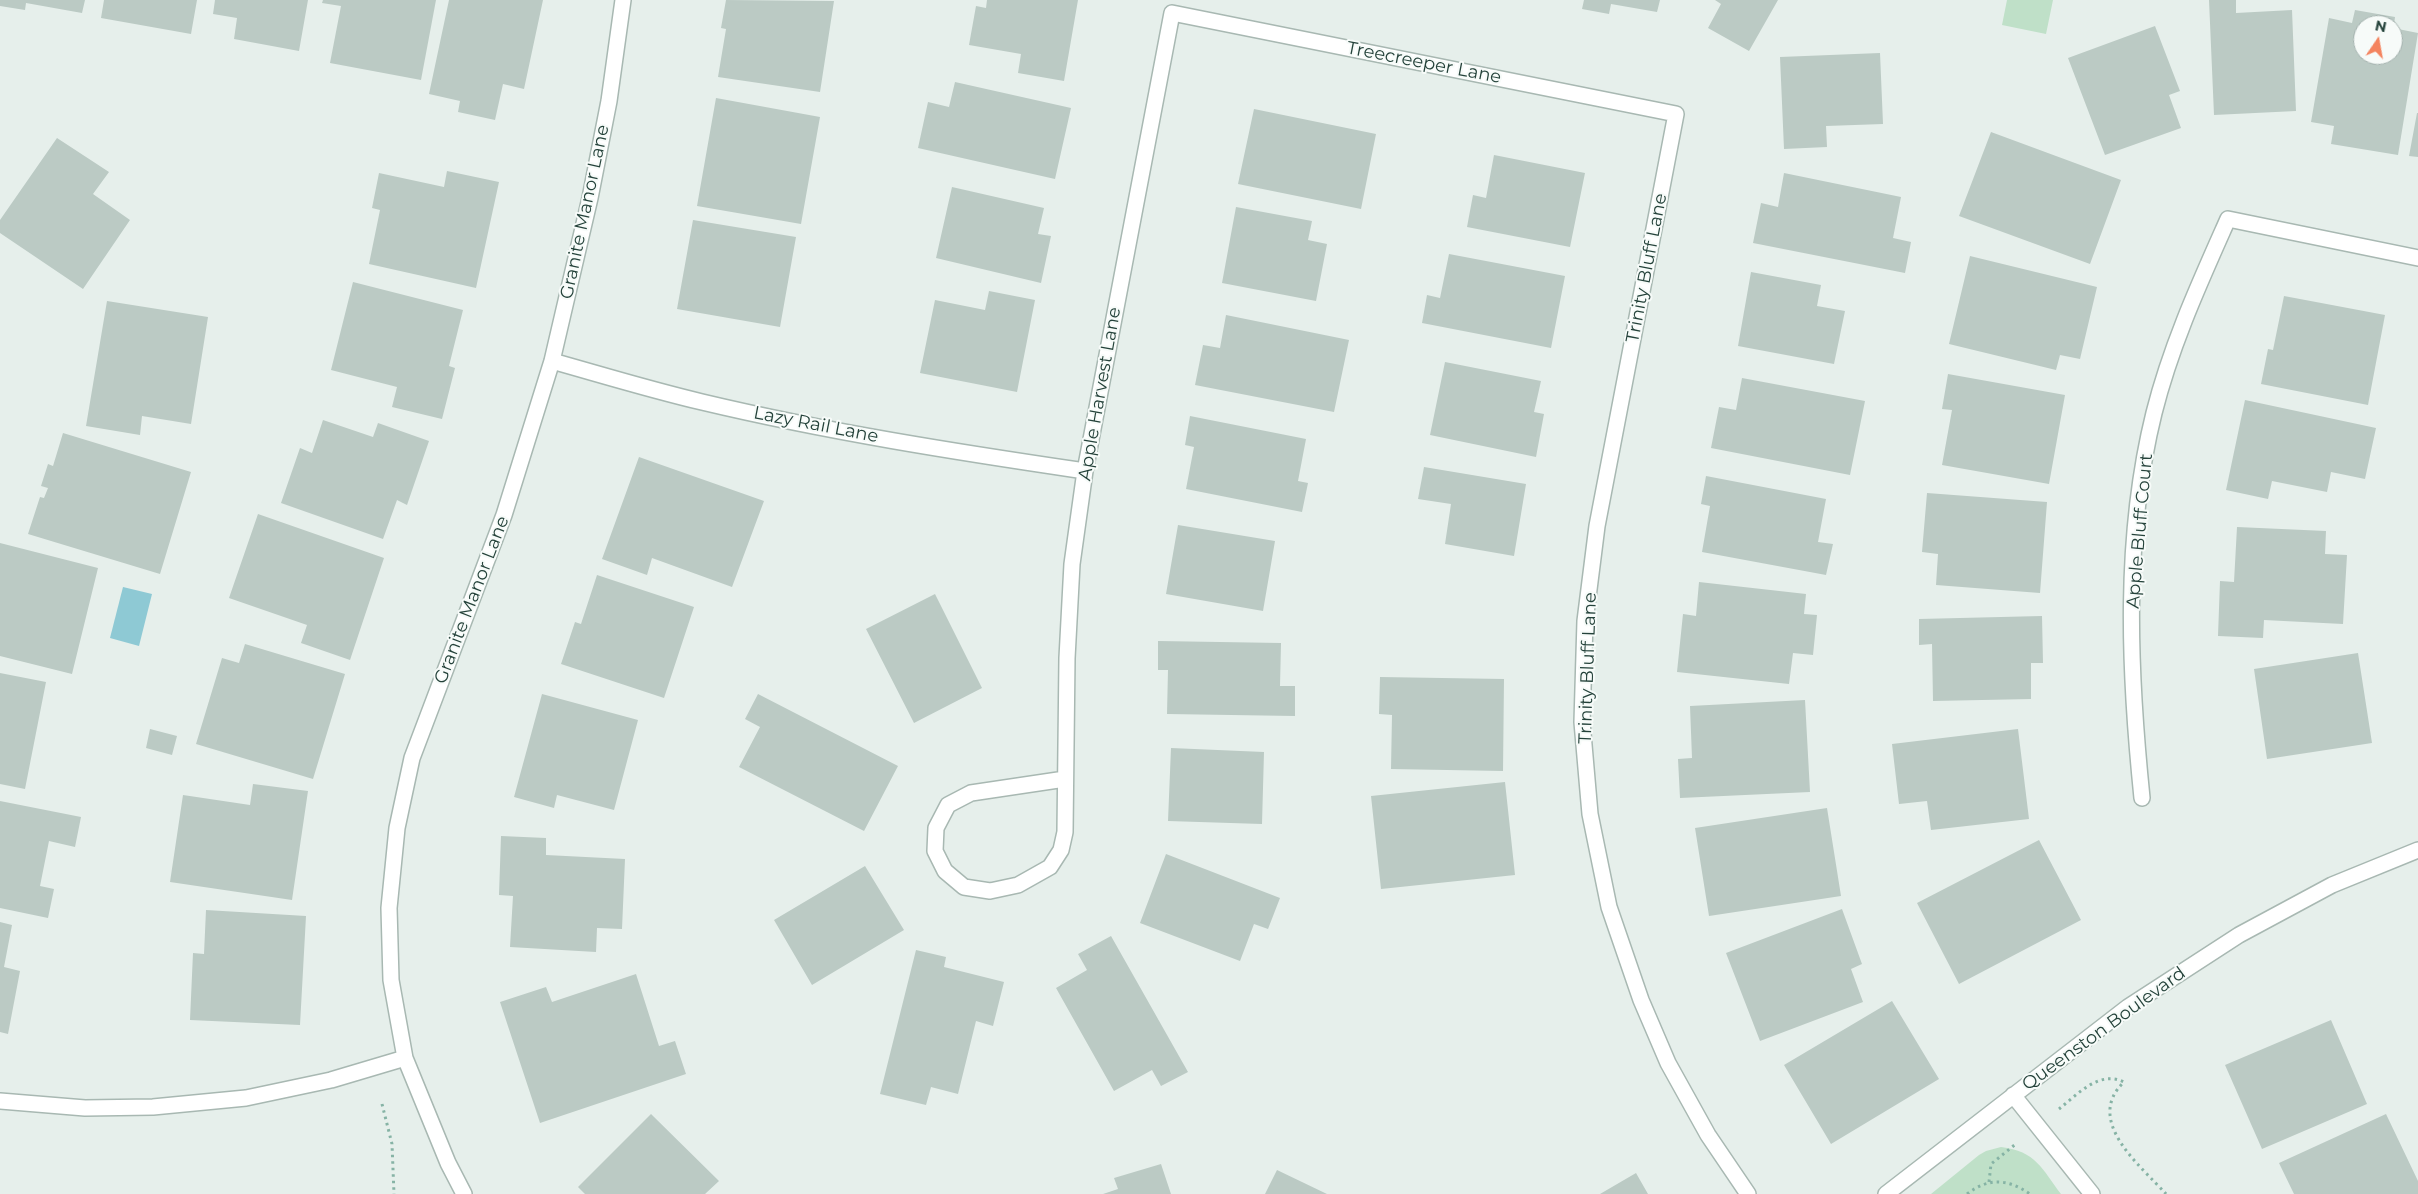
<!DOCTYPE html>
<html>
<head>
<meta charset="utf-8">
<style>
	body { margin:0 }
	#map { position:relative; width:2418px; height:1194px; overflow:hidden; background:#e6efeb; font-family:Montserrat,sans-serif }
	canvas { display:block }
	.north { position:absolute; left:2353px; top:15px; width:50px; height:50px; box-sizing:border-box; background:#f7fbf9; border:1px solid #a3b1ad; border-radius:50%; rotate:12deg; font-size:14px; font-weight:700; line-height:20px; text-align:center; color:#24423a }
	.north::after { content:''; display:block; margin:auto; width:18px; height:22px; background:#f4845f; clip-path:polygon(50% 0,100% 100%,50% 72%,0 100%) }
</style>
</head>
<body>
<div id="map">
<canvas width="2418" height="1194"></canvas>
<div class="north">N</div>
</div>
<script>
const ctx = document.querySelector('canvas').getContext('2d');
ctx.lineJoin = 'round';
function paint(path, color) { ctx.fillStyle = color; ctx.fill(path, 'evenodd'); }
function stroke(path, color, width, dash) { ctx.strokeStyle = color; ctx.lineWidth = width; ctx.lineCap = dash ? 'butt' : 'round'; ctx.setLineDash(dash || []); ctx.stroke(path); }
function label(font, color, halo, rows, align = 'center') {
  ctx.font = font + ' Montserrat,sans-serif'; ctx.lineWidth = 4; ctx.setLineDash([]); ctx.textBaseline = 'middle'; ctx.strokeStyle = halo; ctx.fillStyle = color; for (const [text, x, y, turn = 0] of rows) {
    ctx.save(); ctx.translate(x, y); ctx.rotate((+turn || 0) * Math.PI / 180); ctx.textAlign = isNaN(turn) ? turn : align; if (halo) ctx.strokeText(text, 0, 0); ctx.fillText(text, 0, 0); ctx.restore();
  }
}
paint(new Path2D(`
	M 2007,0 L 2053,0 L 2046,34 L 2002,25 Z
	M 2001,1147 C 2036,1151 2042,1169 2061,1194 L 1931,1194 L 1979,1155 L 1986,1151 Z`), '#bfe0c8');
paint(new Path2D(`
	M 123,587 L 152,594 L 139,646 L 110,638 Z`), '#8ec9d4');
paint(new Path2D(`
	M 0,0 L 85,0 L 82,13 L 26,3 L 25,10 L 0,6 Z
	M 104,0 L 197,0 L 191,34 L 101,18 Z
	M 215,0 L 308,0 L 299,51 L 234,39 L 237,18 L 213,14 Z
	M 323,0 L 436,0 L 421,80 L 330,63 L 341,6 L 322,3 Z
	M 449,0 L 543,0 L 524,89 L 503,84 L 495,120 L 458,112 L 460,101 L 429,94 Z
	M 726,0 L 834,1 L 820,92 L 718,77 L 726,29 L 721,28 Z
	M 987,0 L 1078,0 L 1064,81 L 1018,73 L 1021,54 L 969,45 L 976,6 L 986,8 Z
	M 1584,0 L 1660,0 L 1657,12 L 1611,4 L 1609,14 L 1582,9 Z
	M 1715,0 L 1778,0 L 1749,51 L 1708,28 L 1721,4 Z
	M 2209,0 L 2236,0 L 2236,13 L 2292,10 L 2296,111 L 2214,115 Z
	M 2355,10 L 2395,17 L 2394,25 L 2363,25 L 2363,55 L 2393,55 L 2393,28 L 2418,33 L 2398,155 L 2331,144 L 2334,126 L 2311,122 L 2329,18 L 2352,23 Z
	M 2155,26 L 2180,91 L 2169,95 L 2181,128 L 2105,155 L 2068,58 Z
	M 1880,53 L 1883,124 L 1826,126 L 1827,147 L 1784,149 L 1780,57 Z
	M 955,82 L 1071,108 L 1055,179 L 918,148 L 928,102 L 949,107 Z
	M 716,98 L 820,117 L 801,224 L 697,206 Z
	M 1254,109 L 1376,134 L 1361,209 L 1238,184 Z
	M 2417,113 L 2418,113 L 2418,157 L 2409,156 Z
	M 1991,132 L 2121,180 L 2090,264 L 1959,216 Z
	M 57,138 L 109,172 L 93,194 L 130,220 L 83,289 L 0,233 L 0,220 Z
	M 1494,155 L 1585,173 L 1570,247 L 1467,227 L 1473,195 L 1486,198 Z
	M 447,171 L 499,182 L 476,288 L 369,264 L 380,210 L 372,208 L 379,173 L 444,187 Z
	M 1784,173 L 1901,197 L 1893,238 L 1911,242 L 1905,273 L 1753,243 L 1761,203 L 1778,207 Z
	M 952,187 L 1044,208 L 1038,234 L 1051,236 L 1041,283 L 936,258 Z
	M 1236,207 L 1312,221 L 1308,240 L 1327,244 L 1316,301 L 1222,283 Z
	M 693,220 L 796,237 L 780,327 L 677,309 Z
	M 1449,254 L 1565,276 L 1551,348 L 1422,323 L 1427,295 L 1440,298 Z
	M 1970,256 L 2097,287 L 2080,359 L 2060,355 L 2056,370 L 1949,344 Z
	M 1751,272 L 1821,285 L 1817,306 L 1845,311 L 1834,364 L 1738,346 Z
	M 353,282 L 463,310 L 449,366 L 455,368 L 442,419 L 392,407 L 397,387 L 331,370 Z
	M 989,291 L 1035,300 L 1017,392 L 920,373 L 935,300 L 985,310 Z
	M 2284,296 L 2385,315 L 2368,405 L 2261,384 L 2268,349 L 2273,350 Z
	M 107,301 L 208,317 L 191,424 L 142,416 L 140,435 L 86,426 Z
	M 1226,315 L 1349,340 L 1334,412 L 1195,385 L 1203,345 L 1220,348 Z
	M 1445,362 L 1541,381 L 1534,412 L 1544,414 L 1536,457 L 1430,435 Z
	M 1948,374 L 2065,395 L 2049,484 L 1942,465 L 1952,410 L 1942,409 Z
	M 1742,378 L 1865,401 L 1850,475 L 1711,448 L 1719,407 L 1736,410 Z
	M 2245,400 L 2376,428 L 2365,479 L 2331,472 L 2327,492 L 2272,481 L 2268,499 L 2226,490 Z
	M 1190,416 L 1306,439 L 1298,481 L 1308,483 L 1302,512 L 1186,489 L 1194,447 L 1185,445 Z
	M 323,420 L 373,437 L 378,423 L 429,441 L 407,505 L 397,500 L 383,539 L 281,503 L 300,448 L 312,453 Z
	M 63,433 L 191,472 L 160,574 L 28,534 L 40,497 L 44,498 L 48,488 L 41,486 L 48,464 L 53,466 Z
	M 639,457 L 764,501 L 732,587 L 652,558 L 647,575 L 602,559 Z
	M 1424,467 L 1526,484 L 1514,556 L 1445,544 L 1451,504 L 1418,499 Z
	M 1706,476 L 1826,499 L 1818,542 L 1833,544 L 1826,575 L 1702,552 L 1710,506 L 1701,504 Z
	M 1927,493 L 2047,502 L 2040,593 L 1936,585 L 1938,554 L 1922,552 Z
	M 258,514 L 384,558 L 350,660 L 301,643 L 307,625 L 229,598 Z
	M 1178,525 L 1275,541 L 1263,611 L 1166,594 Z
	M 2237,527 L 2326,531 L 2325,554 L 2347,555 L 2343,624 L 2264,620 L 2263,638 L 2218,636 L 2220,581 L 2234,582 Z
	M 0,543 L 98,568 L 72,674 L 0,656 Z
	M 597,575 L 694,607 L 664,698 L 561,664 L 575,622 L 581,624 Z
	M 1699,582 L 1806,594 L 1804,614 L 1817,615 L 1813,655 L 1793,653 L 1789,684 L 1677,672 L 1683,614 L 1696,616 Z
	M 935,594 L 982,688 L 914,723 L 866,629 Z
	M 2042,616 L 2043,663 L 2031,663 L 2031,699 L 1933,701 L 1932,644 L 1919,645 L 1919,619 Z
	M 1158,641 L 1281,643 L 1280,686 L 1295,686 L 1295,716 L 1167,714 L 1168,670 L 1158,670 Z
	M 245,644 L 345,674 L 313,779 L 196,744 L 222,658 L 239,663 Z
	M 2358,653 L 2372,743 L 2267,759 L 2254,669 Z
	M 0,673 L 46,682 L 25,789 L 0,784 Z
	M 1380,677 L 1504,679 L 1503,771 L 1391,769 L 1392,715 L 1379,714 Z
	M 542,694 L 638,720 L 614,810 L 557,795 L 554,808 L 514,797 Z
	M 758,694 L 898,766 L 864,831 L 739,767 L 760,727 L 745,719 Z
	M 1805,700 L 1810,792 L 1680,798 L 1678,759 L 1692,758 L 1690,706 Z
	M 150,729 L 177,736 L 172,755 L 146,748 Z
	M 2018,729 L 2029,819 L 1931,830 L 1927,801 L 1899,804 L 1892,744 Z
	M 1171,748 L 1264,752 L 1262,824 L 1168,821 Z
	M 1505,782 L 1515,875 L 1381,889 L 1371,796 Z
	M 253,784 L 308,791 L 292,900 L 170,882 L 183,795 L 250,805 Z
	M 0,801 L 81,817 L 75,847 L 49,841 L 40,886 L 54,889 L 48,918 L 0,908 Z
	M 1827,808 L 1841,896 L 1709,916 L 1695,828 Z
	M 501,836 L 546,838 L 546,855 L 625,859 L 622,929 L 597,928 L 596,952 L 510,947 L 513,896 L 499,895 Z
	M 2039,840 L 2081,920 L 1959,984 L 1917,903 Z
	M 1166,854 L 1280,898 L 1268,929 L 1254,924 L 1240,961 L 1140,923 Z
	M 865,866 L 904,930 L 812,985 L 774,920 Z
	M 1842,909 L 1862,964 L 1851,969 L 1863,1002 L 1760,1041 L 1726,953 Z
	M 206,910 L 306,916 L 300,1025 L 190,1020 L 193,953 L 204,954 Z
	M 0,922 L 12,925 L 4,967 L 20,971 L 8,1034 L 0,1032 Z
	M 1111,936 L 1188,1072 L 1161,1086 L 1152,1070 L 1114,1091 L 1056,988 L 1087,970 L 1078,954 Z
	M 916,950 L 946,957 L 944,967 L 1004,982 L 993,1026 L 976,1021 L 958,1094 L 931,1087 L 926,1105 L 880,1094 Z
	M 636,974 L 659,1046 L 675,1041 L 686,1074 L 540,1123 L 500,1002 L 546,987 L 552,1002 Z
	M 1892,1001 L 1939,1079 L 1831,1144 L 1784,1065 Z
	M 2331,1020 L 2367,1104 L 2262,1149 L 2225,1065 Z
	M 651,1114 L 719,1181 L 705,1194 L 585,1194 L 578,1187 Z
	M 2386,1114 L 2418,1181 L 2418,1194 L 2294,1194 L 2279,1163 Z
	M 1161,1164 L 1171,1194 L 1103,1194 L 1118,1189 L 1114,1178 Z
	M 1277,1170 L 1327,1194 L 1265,1194 Z
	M 1636,1173 L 1648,1194 L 1600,1194 Z`), '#bbcac4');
const minor = new Path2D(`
	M 552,361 C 602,375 651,390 702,402 C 828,432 956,452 1085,471
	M 1065,779 L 971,793 L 948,805 L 936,828 L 935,851 L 945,871 L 964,887 L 990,891 L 1018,885 L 1050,867 L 1061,850 L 1065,832 L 1067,658 L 1072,564 L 1085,471 L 1172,13 L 1676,114 L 1597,526 L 1585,621 L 1582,722 L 1590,814 L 1609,907 L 1641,1000 L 1668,1063 L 1708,1135 L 1748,1194
	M 2142,798 C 2129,671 2123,538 2154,413 C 2171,345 2200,282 2228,219 L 2418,258
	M 2013,1095 L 2092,1194
	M 0,1101 L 85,1108 L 153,1107 L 246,1098 L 331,1080 L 405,1058
	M 464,1194 L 448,1163 L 405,1058 L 391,980 L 389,908 L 397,828 L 412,758 L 504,515 L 552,361 L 590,198 L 609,101 L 623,0
	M 1886,1194 L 2128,1007 L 2239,935 L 2332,885 L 2418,850`);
stroke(minor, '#a8b8b2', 18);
stroke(new Path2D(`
	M 382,1104 L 392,1144 L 394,1194
	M 2059,1109 C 2078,1094 2099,1070 2124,1082 C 2083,1121 2142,1167 2166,1194
	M 1989,1182 L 1991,1164 L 2017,1143
	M 1967,1194 C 1989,1177 2008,1179 2030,1194`), '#86b3a5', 3, [2.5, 4]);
stroke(minor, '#fff', 15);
label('18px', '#24423a', '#f7fbf9', [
	["Treecreeper Lane",1424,63,11],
	["Granite Manor Lane",585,212,-78],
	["Trinity Bluff Lane",1647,268,-79],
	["Apple Harvest Lane",1100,394,-80],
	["Lazy Rail Lane",816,425,11],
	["Apple Bluff Court",2140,531,-85],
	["Granite Manor Lane",472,600,-69],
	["Trinity Bluff Lane",1588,668,-88],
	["Queenston Boulevard",2104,1029,-36]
]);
</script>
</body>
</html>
